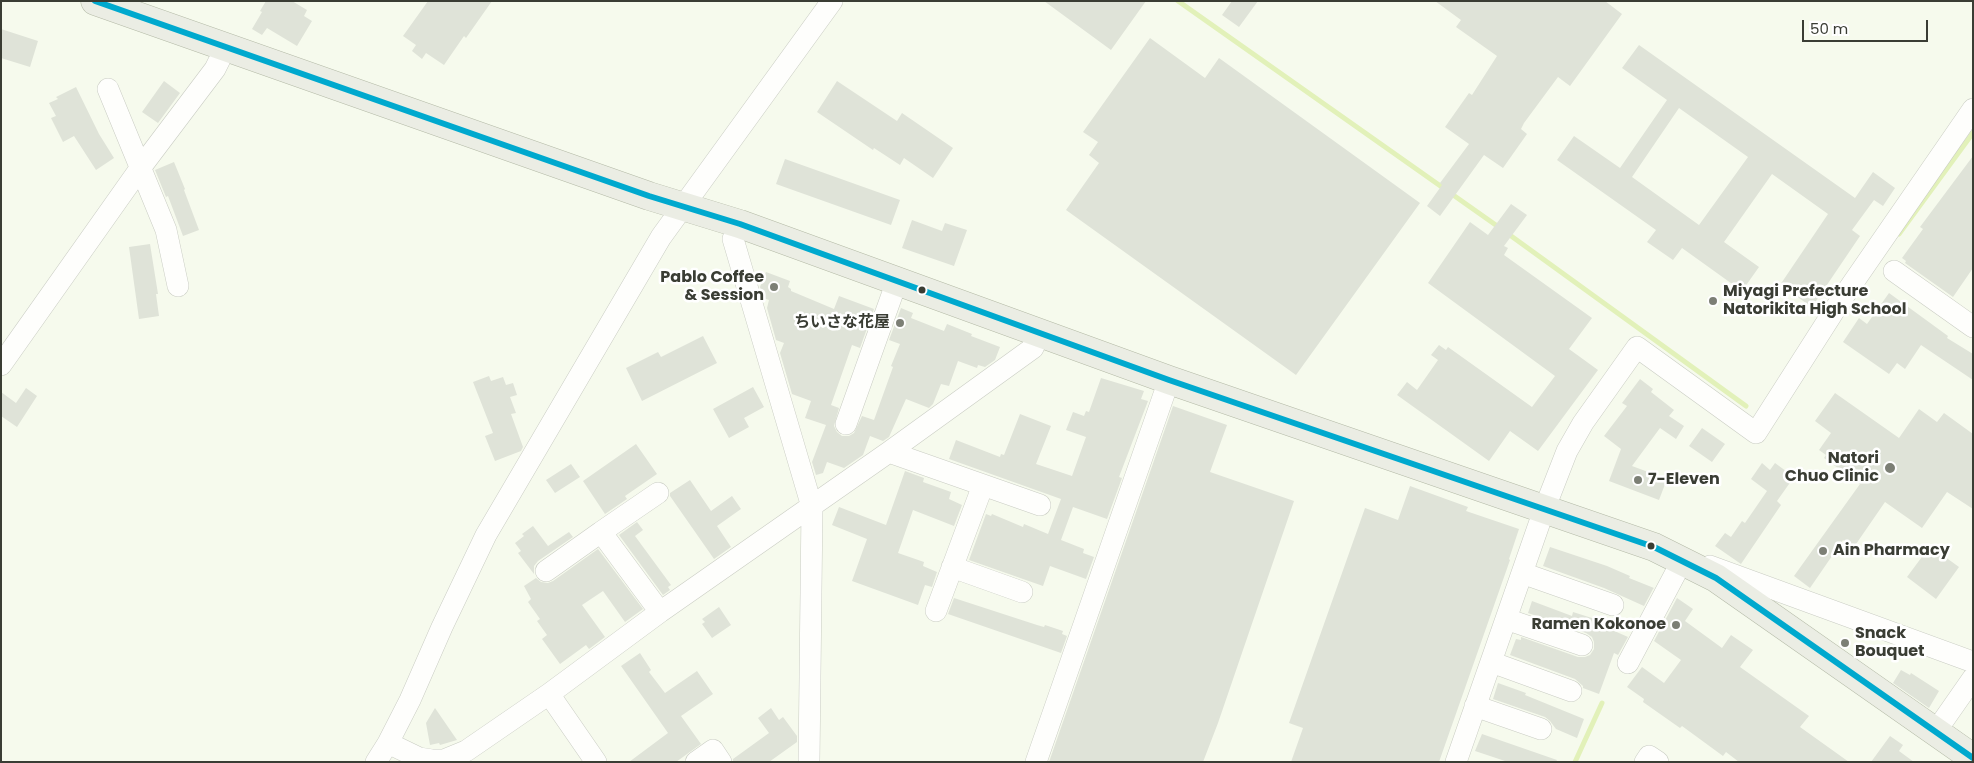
<!DOCTYPE html>
<html>
<head>
<meta charset="utf-8">
<style>
	body { margin:0 }
	#map { position:relative; width:1974px; height:763px; overflow:hidden; background:#f6faed; font-family:Poppins,sans-serif }
	canvas { display:block }
	.frame { position:absolute; inset:0; border:2px solid #3a3d34; pointer-events:none }
	.scale { position:absolute; left:1802px; top:20px; width:126px; height:22px; box-sizing:border-box; border:2px solid #3a3d34; border-top:0; padding-left:6px; font-size:15px; line-height:18px; white-space:nowrap; color:#3a3d34; -webkit-text-stroke:4px #fff; paint-order:stroke }
</style>
</head>
<body>
<div id="map">
<canvas width="1974" height="763"></canvas>
<div class="frame"></div>
<div class="scale">50 m</div>
</div>
<script>
const ctx = document.querySelector('canvas').getContext('2d');
ctx.lineJoin = 'round';
function stroke(path, color, width, dash) { ctx.strokeStyle = color; ctx.lineWidth = width; ctx.lineCap = dash ? 'butt' : 'round'; ctx.setLineDash(dash || []); ctx.stroke(path); }
function paint(path, color) { ctx.fillStyle = color; ctx.fill(path, 'evenodd'); }
function label(font, color, halo, rows, align = 'center') {
  ctx.font = font + ' Poppins,"Noto Sans JP",sans-serif'; ctx.lineWidth = 5; ctx.setLineDash([]); ctx.textBaseline = 'middle'; ctx.strokeStyle = halo; ctx.fillStyle = color; for (const [text, x, y, turn = 0] of rows) {
    ctx.save(); ctx.translate(x, y); ctx.rotate((+turn || 0) * Math.PI / 180); ctx.textAlign = isNaN(turn) ? turn : align; if (halo) ctx.strokeText(text, 0, 0); ctx.fillText(text, 0, 0); ctx.restore();
  }
}
stroke(new Path2D(`
	M 1178,1 L 1500,228
	M 1507,233 L 1746,406
	M 1899,234 L 1973,133
	M 1575,762 L 1602,703`), '#e2f1b9', 5);
paint(new Path2D(`
	M 266,1 L 292,1 L 307,10 L 304,16 L 312,21 L 297,46 L 267,28 L 262,35 L 252,29 L 262,12 L 260,11 Z
	M 428,1 L 492,1 L 466,38 L 464,36 L 444,65 L 426,53 L 422,59 L 412,51 L 416,45 L 403,36 Z
	M 1044,1 L 1146,1 L 1111,50 Z
	M 1232,1 L 1258,1 L 1239,27 L 1222,15 Z
	M 1435,1 L 1605,1 L 1622,14 L 1570,86 L 1558,77 L 1524,123 L 1521,129 L 1527,134 L 1503,168 L 1484,155 L 1440,216 L 1427,206 L 1442,185 L 1440,183 L 1469,144 L 1445,127 L 1469,93 L 1472,95 L 1497,56 L 1456,27 L 1461,20 Z
	M 1,29 L 38,41 L 30,67 L 1,58 Z
	M 1150,38 L 1205,78 L 1219,58 L 1420,203 L 1296,375 L 1066,210 L 1099,163 L 1089,155 L 1098,142 L 1083,132 Z
	M 1639,45 L 1855,198 L 1873,172 L 1895,188 L 1883,206 L 1874,200 L 1852,230 L 1860,236 L 1812,307 L 1780,285 L 1828,214 L 1772,174 L 1724,242 L 1759,267 L 1742,291 L 1682,248 L 1673,260 L 1647,242 L 1656,230 L 1557,160 L 1574,136 L 1620,168 L 1667,100 L 1622,68 ZM 1679,108 L 1748,157 L 1699,225 L 1632,177 Z
	M 164,81 L 180,93 L 158,123 L 142,112 Z
	M 837,81 L 897,121 L 902,113 L 953,148 L 933,178 L 904,158 L 900,165 L 874,148 L 873,150 L 817,112 Z
	M 76,87 L 99,134 L 114,158 L 96,170 L 74,136 L 63,142 L 51,118 L 56,116 L 49,103 L 58,99 L 56,97 Z
	M 1973,156 L 1973,268 L 1953,297 L 1905,263 L 1906,261 L 1902,258 L 1923,229 L 1920,227 Z
	M 785,159 L 900,200 L 891,225 L 776,184 Z
	M 174,162 L 185,189 L 184,190 L 199,230 L 183,236 L 168,196 L 166,197 L 155,170 Z
	M 1511,204 L 1527,215 L 1504,246 L 1508,248 L 1504,255 L 1592,318 L 1569,349 L 1598,370 L 1538,451 L 1510,431 L 1489,461 L 1397,395 L 1407,382 L 1417,390 L 1438,360 L 1431,355 L 1439,345 L 1446,350 L 1448,347 L 1532,407 L 1555,376 L 1428,283 L 1470,222 L 1488,235 Z
	M 912,220 L 942,231 L 945,223 L 967,230 L 954,266 L 902,248 Z
	M 150,244 L 158,294 L 156,294 L 159,316 L 139,319 L 129,247 Z
	M 766,272 L 790,281 L 788,287 L 791,289 L 791,291 L 834,309 L 839,296 L 874,309 L 860,348 L 852,345 L 831,405 L 839,408 L 834,426 L 837,432 L 842,436 L 849,436 L 854,433 L 862,416 L 874,420 L 893,367 L 891,366 L 900,344 L 889,340 L 901,308 L 913,313 L 911,318 L 944,331 L 947,324 L 972,334 L 971,336 L 1000,347 L 995,360 L 985,367 L 978,365 L 977,368 L 958,361 L 949,386 L 941,384 L 933,404 L 929,408 L 906,399 L 889,437 L 883,441 L 870,436 L 863,455 L 844,468 L 827,462 L 823,473 L 816,475 L 812,462 L 826,425 L 805,418 L 811,401 L 792,394 L 780,353 L 784,343 L 776,340 L 767,308 L 769,300 L 763,298 L 760,287 Z
	M 1889,293 L 1948,336 L 1947,338 L 1973,354 L 1973,380 L 1921,345 L 1905,369 L 1897,363 L 1889,374 L 1843,342 L 1859,318 L 1867,324 Z
	M 703,336 L 717,363 L 642,401 L 626,368 L 658,352 L 661,357 Z
	M 489,376 L 491,381 L 503,377 L 506,385 L 513,383 L 517,395 L 510,397 L 516,413 L 511,414 L 523,447 L 521,451 L 495,461 L 485,436 L 493,433 L 473,382 Z
	M 1101,378 L 1144,391 L 1141,399 L 1148,401 L 1119,477 L 1122,478 L 1107,519 L 1073,507 L 1061,540 L 1084,549 L 1083,553 L 1094,557 L 1086,579 L 1050,566 L 1043,586 L 969,560 L 986,514 L 991,516 L 992,514 L 1023,527 L 1024,524 L 1048,534 L 1061,499 L 949,459 L 956,440 L 1000,457 L 1001,454 L 1004,455 L 1020,414 L 1051,426 L 1036,464 L 1072,476 L 1086,437 L 1066,430 L 1073,412 L 1084,416 L 1086,411 L 1089,412 Z
	M 1640,379 L 1653,389 L 1651,392 L 1674,410 L 1669,416 L 1684,426 L 1676,439 L 1660,428 L 1632,466 L 1667,479 L 1659,500 L 1609,481 L 1621,449 L 1604,436 L 1627,406 L 1622,403 Z
	M 753,387 L 764,407 L 744,418 L 749,427 L 729,438 L 713,409 Z
	M 26,388 L 37,396 L 17,427 L 1,416 L 1,392 L 16,403 Z
	M 1835,393 L 1899,438 L 1919,409 L 1937,422 L 1944,413 L 1973,434 L 1973,509 L 1947,492 L 1922,528 L 1885,502 L 1854,547 L 1843,540 L 1810,588 L 1794,576 L 1860,484 L 1824,458 L 1826,455 L 1819,450 L 1831,433 L 1815,421 Z
	M 1173,406 L 1227,425 L 1210,472 L 1294,501 L 1218,723 L 1203,762 L 1049,762 Z
	M 1702,428 L 1725,444 L 1712,462 L 1689,446 Z
	M 636,444 L 657,474 L 625,496 L 627,499 L 605,514 L 583,481 Z
	M 1762,463 L 1770,470 L 1775,463 L 1794,477 L 1777,501 L 1781,505 L 1741,564 L 1715,546 L 1725,533 L 1731,537 L 1742,521 L 1745,523 L 1767,491 L 1751,479 Z
	M 571,464 L 580,477 L 555,493 L 546,480 Z
	M 905,471 L 924,478 L 923,482 L 951,492 L 949,499 L 962,505 L 954,526 L 913,510 L 898,553 L 924,562 L 923,566 L 937,572 L 932,587 L 925,585 L 918,605 L 852,581 L 867,539 L 832,525 L 839,507 L 886,525 Z
	M 690,480 L 711,511 L 732,496 L 741,509 L 717,526 L 731,547 L 714,559 L 670,496 L 670,493 Z
	M 1410,486 L 1468,507 L 1466,511 L 1519,529 L 1509,559 L 1510,560 L 1439,762 L 1291,762 L 1303,728 L 1289,723 L 1365,508 L 1398,520 Z
	M 637,522 L 643,530 L 635,536 L 671,585 L 668,587 L 670,590 L 663,595 L 619,535 Z
	M 533,526 L 548,546 L 569,532 L 573,537 L 538,561 L 534,566 L 534,574 L 518,553 L 521,551 L 515,543 L 524,536 L 522,534 Z
	M 1930,546 L 1959,567 L 1936,599 L 1907,577 Z
	M 1550,547 L 1607,566 L 1630,576 L 1629,578 L 1654,588 L 1653,589 L 1644,606 L 1604,588 L 1543,566 Z
	M 598,549 L 643,609 L 625,622 L 603,591 L 582,605 L 605,637 L 589,649 L 586,645 L 560,664 L 542,639 L 547,635 L 537,621 L 540,619 L 528,602 L 531,599 L 524,586 L 536,578 L 541,582 L 548,583 L 553,581 Z
	M 954,598 L 1037,625 L 1044,627 L 1045,625 L 1063,631 L 1062,634 L 1067,636 L 1061,653 L 948,614 Z
	M 1677,598 L 1693,609 L 1685,621 L 1722,648 L 1731,635 L 1753,650 L 1740,667 L 1809,716 L 1800,727 L 1849,762 L 1739,762 L 1726,752 L 1723,756 L 1682,726 L 1680,728 L 1643,702 L 1644,699 L 1627,687 L 1642,667 L 1664,683 L 1681,660 L 1654,641 Z
	M 1532,601 L 1572,616 L 1573,612 L 1595,619 L 1594,622 L 1628,637 L 1618,655 L 1614,653 L 1599,694 L 1583,688 L 1583,686 L 1575,679 L 1510,655 L 1516,639 L 1521,640 L 1521,637 L 1578,657 L 1585,657 L 1590,655 L 1594,649 L 1594,642 L 1592,637 L 1586,633 L 1528,613 Z
	M 719,607 L 731,625 L 712,638 L 702,624 L 705,622 L 702,619 Z
	M 640,653 L 651,670 L 649,672 L 665,693 L 697,671 L 713,694 L 681,716 L 701,744 L 676,762 L 629,762 L 668,733 L 621,666 Z
	M 1901,670 L 1910,675 L 1911,673 L 1939,691 L 1929,708 L 1893,683 Z
	M 1498,683 L 1526,693 L 1525,695 L 1584,719 L 1577,738 L 1556,729 L 1550,721 L 1545,717 L 1493,699 Z
	M 435,708 L 457,740 L 440,745 L 439,743 L 430,745 L 426,723 Z
	M 771,708 L 779,720 L 783,717 L 797,736 L 797,742 L 769,762 L 733,762 L 733,759 L 769,733 L 758,718 Z
	M 1482,734 L 1557,760 L 1556,762 L 1508,762 L 1475,751 Z
	M 1890,736 L 1903,745 L 1899,751 L 1914,762 L 1871,762 Z`), '#dfe3d8');
const minor = new Path2D(`
	M 108,89 L 166,230 L 178,286
	M 740,224 L 733,239 L 812,507 L 809,762
	M 1894,271 L 1973,327
	M 1,365 L 141,167 L 215,69 L 226,47
	M 846,424 L 897,281
	M 889,452 L 1040,505
	M 601,532 L 658,493
	M 1710,566 L 1973,662
	M 952,567 L 1022,592
	M 546,571 L 601,532 L 660,612
	M 1522,573 L 1613,605
	M 936,611 L 983,485
	M 1506,619 L 1582,645
	M 1491,662 L 1571,691
	M 1628,663 L 1682,561
	M 549,694 L 596,762
	M 1475,706 L 1541,729
	M 1936,731 L 1973,678
	M 388,743 L 419,758 L 432,760 L 444,760 L 466,751 L 549,694 L 660,612 L 889,452 L 1033,348 L 1040,333
	M 376,762 L 388,743 L 410,700 L 442,627 L 486,535 L 661,237 L 832,1
	M 696,762 L 713,750 L 721,762
	M 1036,762 L 1169,380
	M 1456,762 L 1544,510 L 1567,451 L 1583,423 L 1637,347 L 1756,433 L 1839,303 L 1973,109
	M 1645,762 L 1649,756 L 1658,762`);
const major = new Path2D(`
	M 95,1 L 649,196 L 740,224 L 1169,380 L 1654,547 L 1716,578 L 1973,758`);
stroke(minor, '#c9ccc3', 22);
stroke(major, '#b3b9a6', 29);
stroke(minor, '#fefefc', 21);
stroke(major, '#ebede4', 28);
stroke(new Path2D(`
	M 95,1 L 649,196 L 740,224 L 1169,380 L 1654,547 L 1716,578 L 1973,758`), '#00a9ce', 6);
for (const [x, y, r, color] of [
	[774,287,5,"#7c7f75"],
	[922,290,4.5,"#3a3d34"],
	[1713,301,5,"#7c7f75"],
	[900,323,5,"#7c7f75"],
	[1890,468,6,"#7c7f75"],
	[1638,480,5,"#7c7f75"],
	[1651,546,4.5,"#3a3d34"],
	[1823,551,5,"#7c7f75"],
	[1676,625,5,"#7c7f75"],
	[1845,643,5,"#7c7f75"]
]) { const dot = new Path2D(); dot.arc(x, y, r, 0, 2 * Math.PI); ctx.fillStyle = color; ctx.fill(dot); stroke(dot, '#fff', 2); }
label('bold 16px', '#3a3d34', '#fff', [
	["Pablo Coffee",764,278],
	["& Session",764,296],
	["Miyagi Prefecture",1723,292,"left"],
	["Natorikita High School",1723,310,"left"],
	["ちいさな花屋",890,323],
	["Natori",1879,459],
	["Chuo Clinic",1879,477],
	["7-Eleven",1648,480,"left"],
	["Ain Pharmacy",1833,551,"left"],
	["Ramen Kokonoe",1666,625],
	["Snack",1855,634,"left"],
	["Bouquet",1855,652,"left"]
], 'right');
</script>
</body>
</html>
